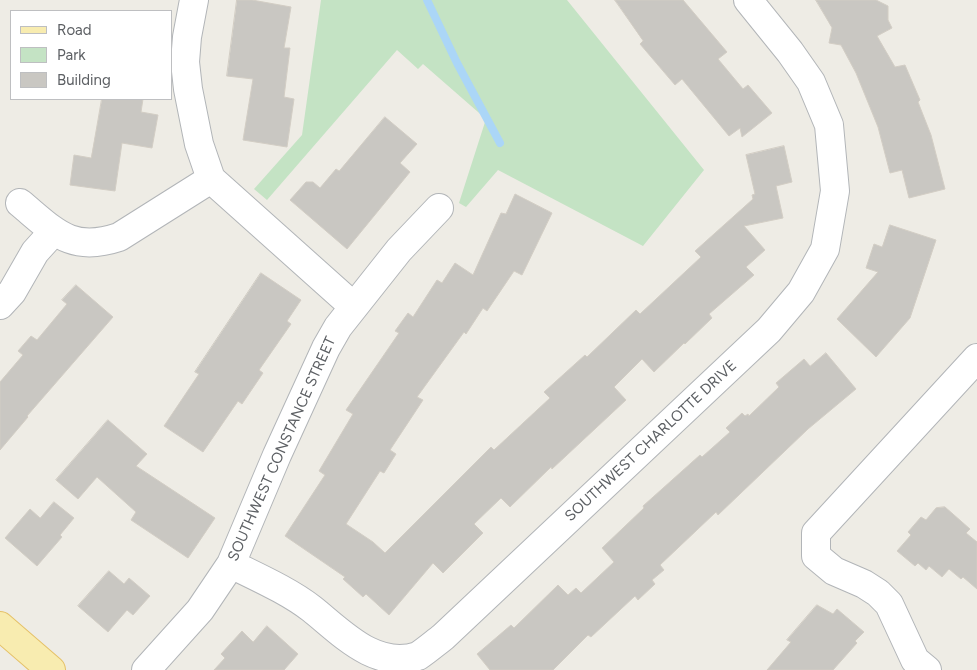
<!DOCTYPE html>
<html>
<head>
<meta charset="utf-8">
<style>
	body { margin:0 }
	#map { position:relative; width:977px; height:670px; overflow:hidden; background:#eeece5; font-family:Figtree,sans-serif }
	canvas { display:block }
	.legend { position:absolute; left:10px; top:10px; width:162px; height:90px; box-sizing:border-box; background:#fff; border:1px solid #bebfc1; margin:0; padding:6px 9px; list-style:none; font-size:15px; color:#5d6064 }
	.legend li { display:flex; align-items:center; gap:10px; height:25px }
	.legend b { width:25px; border:1px solid #bebfc1 }
</style>
</head>
<body>
<div id="map">
<canvas width="977" height="670"></canvas>
<ul class="legend">
<li><b style="height:6px;background:#f8ecb0"></b>Road</li>
<li><b style="height:14px;background:#c4e3c4"></b>Park</li>
<li><b style="height:14px;background:#c9c7c2"></b>Building</li>
</ul>
</div>
<script>
const ctx = document.querySelector('canvas').getContext('2d');
ctx.lineJoin = 'round';
function paint(path, color) { ctx.fillStyle = color; ctx.fill(path, 'evenodd'); }
function stroke(path, color, width, dash) { ctx.strokeStyle = color; ctx.lineWidth = width; ctx.lineCap = dash ? 'butt' : 'round'; ctx.setLineDash(dash || []); ctx.stroke(path); }
function label(font, color, halo, rows, align = 'center') {
  ctx.font = font + ' Figtree,sans-serif'; ctx.lineWidth = 5; ctx.setLineDash([]); ctx.textBaseline = 'middle'; ctx.strokeStyle = halo; ctx.fillStyle = color; for (const [text, x, y, turn = 0] of rows) {
    ctx.save(); ctx.translate(x, y); ctx.rotate((+turn || 0) * Math.PI / 180); ctx.textAlign = isNaN(turn) ? turn : align; if (halo) ctx.strokeText(text, 0, 0); ctx.fillText(text, 0, 0); ctx.restore();
  }
}
paint(new Path2D(`
	M 321,0 L 567,0 L 704,170 L 643,246 L 498,170 L 466,207 L 459,203 L 486,119 L 423,64 L 418,69 L 397,50 L 267,200 L 254,189 L 302,135 Z`), '#c4e3c4');
stroke(new Path2D(`
	M 427,0 L 457,63 L 500,143`), '#abd6f7', 8);
const building = new Path2D(`
	M 237,0 L 252,0 L 291,7 L 284,48 L 290,48 L 284,97 L 294,99 L 287,147 L 243,140 L 253,79 L 227,76 Z
	M 615,0 L 683,0 L 727,52 L 718,59 L 743,89 L 748,85 L 772,113 L 742,137 L 740,128 L 729,136 L 682,79 L 675,85 L 640,44 L 643,41 Z
	M 816,0 L 876,0 L 888,6 L 888,20 L 892,28 L 877,36 L 895,67 L 905,65 L 920,100 L 918,102 L 931,135 L 945,189 L 909,198 L 902,170 L 890,173 L 878,127 L 856,73 L 841,45 L 829,43 L 832,28 Z
	M 102,99 L 143,99 L 141,112 L 158,115 L 152,148 L 122,143 L 115,191 L 70,185 L 74,155 L 91,158 Z
	M 385,117 L 417,144 L 400,163 L 410,172 L 347,249 L 290,200 L 306,182 L 313,182 L 320,188 L 336,169 L 339,171 Z
	M 784,146 L 792,182 L 776,186 L 783,218 L 744,226 L 765,250 L 746,267 L 754,275 L 709,314 L 712,318 L 685,344 L 684,343 L 654,372 L 642,359 L 614,387 L 626,400 L 552,469 L 551,467 L 510,507 L 501,498 L 474,524 L 483,533 L 443,573 L 433,563 L 389,615 L 366,594 L 363,597 L 343,579 L 345,577 L 285,536 L 325,475 L 319,471 L 353,414 L 346,410 L 399,333 L 395,331 L 408,313 L 413,317 L 437,280 L 442,283 L 455,263 L 473,275 L 501,213 L 506,214 L 515,194 L 552,213 L 522,275 L 514,271 L 487,311 L 483,308 L 466,334 L 464,332 L 417,397 L 423,400 L 390,450 L 396,454 L 384,473 L 380,471 L 346,524 L 373,542 L 385,553 L 491,447 L 494,450 L 550,398 L 544,392 L 585,355 L 587,357 L 636,310 L 640,314 L 701,257 L 695,251 L 753,199 L 752,195 L 755,194 L 746,155 Z
	M 890,225 L 936,240 L 910,318 L 876,357 L 837,319 L 878,272 L 866,268 L 874,244 L 882,247 Z
	M 261,273 L 301,300 L 287,321 L 291,324 L 259,370 L 263,373 L 242,404 L 238,401 L 203,452 L 164,426 L 199,374 L 195,372 Z
	M 76,285 L 113,317 L 27,416 L 28,417 L 0,450 L 0,382 L 23,355 L 18,351 L 31,336 L 37,340 L 67,304 L 62,300 Z
	M 826,353 L 856,389 L 808,429 L 718,515 L 716,512 L 660,565 L 664,570 L 652,580 L 655,584 L 638,600 L 635,596 L 591,637 L 588,635 L 553,670 L 490,670 L 477,654 L 511,625 L 514,628 L 558,585 L 568,595 L 576,588 L 581,593 L 614,562 L 602,548 L 644,508 L 643,506 L 700,455 L 702,457 L 730,432 L 726,428 L 742,413 L 745,416 L 748,414 L 749,416 L 779,387 L 776,383 L 804,359 L 810,366 Z
	M 108,420 L 147,454 L 136,466 L 215,518 L 188,558 L 131,520 L 136,512 L 97,477 L 78,499 L 56,480 Z
	M 54,502 L 74,518 L 60,535 L 62,537 L 37,566 L 5,538 L 30,509 L 40,518 Z
	M 945,507 L 970,529 L 966,533 L 977,542 L 977,589 L 963,577 L 961,579 L 949,569 L 942,577 L 929,566 L 926,570 L 918,563 L 915,566 L 897,551 L 911,535 L 908,532 L 921,517 L 926,520 L 936,508 Z
	M 109,571 L 124,584 L 129,578 L 150,596 L 133,615 L 127,610 L 108,632 L 78,606 Z
	M 817,605 L 833,614 L 837,609 L 864,632 L 855,641 L 857,643 L 833,670 L 767,670 L 791,642 L 787,640 Z
	M 267,626 L 298,654 L 284,670 L 214,670 L 225,658 L 221,654 L 242,631 L 253,642 Z`);
paint(building, '#c9c7c2');
stroke(building, '#d2cdc4', 1);
const minor = new Path2D(`
	M 194,0 L 187,37 L 185,62 L 188,89 L 199,144 L 211,179 L 353,306
	M 20,203 C 55,232 71,253 119,237 L 211,179
	M 0,305 L 12,292 L 35,252 L 54,231
	M 231,564 C 257,577 289,591 312,609 C 341,632 375,670 418,656 C 427,650 435,643 443,637 L 769,330 L 801,292 L 825,249 L 835,191 L 829,125 L 811,82 L 790,52 L 748,0
	M 146,670 L 200,610 L 231,564 L 277,455 L 326,348 L 338,327 L 399,250 L 439,208
	M 927,670 L 915,660 L 889,604 L 878,593 L 864,584 L 834,571 L 816,556 L 816,533 L 977,358`);
const major = new Path2D(`
	M 0,626 L 51,670`);
stroke(minor, '#b2b5b8', 30);
stroke(major, '#e5c167', 30);
stroke(minor, '#fff', 28);
stroke(major, '#f8ecb0', 28);
label('15px', '#5d6064', '#fff', [
	["SOUTHWEST CHARLOTTE DRIVE",651,441,-43],
	["SOUTHWEST CONSTANCE STREET",282,449,-66]
]);
</script>
</body>
</html>
